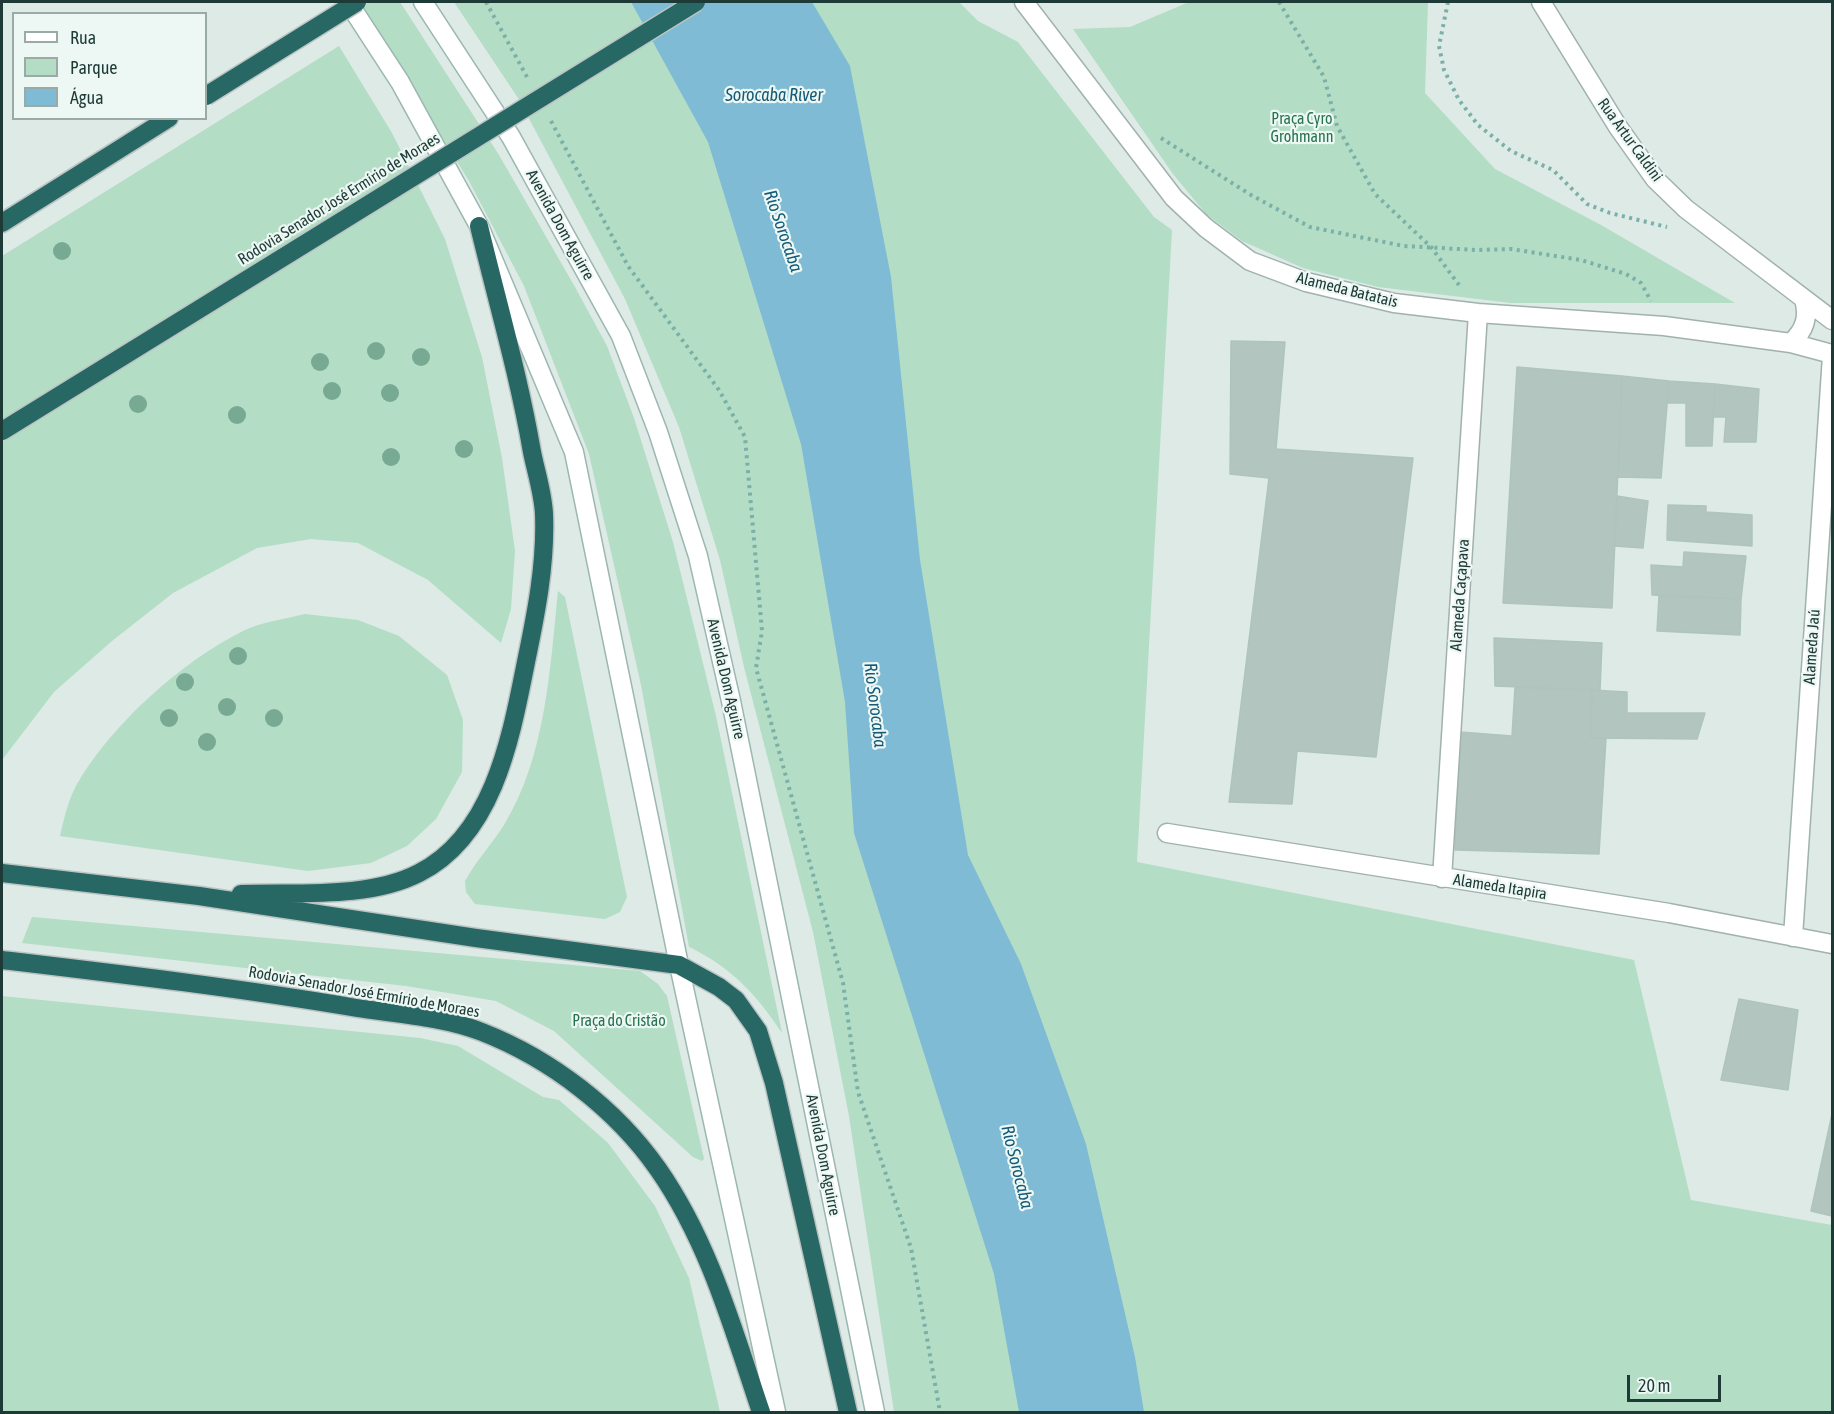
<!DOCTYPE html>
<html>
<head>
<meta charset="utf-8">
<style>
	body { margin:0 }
	#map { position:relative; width:1834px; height:1414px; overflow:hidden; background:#ddeae6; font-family:"Asap Condensed",sans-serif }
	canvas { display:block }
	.frame { position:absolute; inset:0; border:3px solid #1d3a36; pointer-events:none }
	.legend { position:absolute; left:12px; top:12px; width:195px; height:108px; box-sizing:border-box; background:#edf7f3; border:2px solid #9aaba7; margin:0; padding:8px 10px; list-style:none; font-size:18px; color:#1d3a36 }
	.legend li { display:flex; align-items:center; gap:12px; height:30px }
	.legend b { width:30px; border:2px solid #9aaba7 }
	.scale { position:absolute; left:1627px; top:1375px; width:94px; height:27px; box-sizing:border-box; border:3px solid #1d3a36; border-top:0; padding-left:8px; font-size:18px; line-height:21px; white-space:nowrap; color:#1d3a36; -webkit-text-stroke:4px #edf7f3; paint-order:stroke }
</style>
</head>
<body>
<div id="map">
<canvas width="1834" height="1414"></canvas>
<div class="frame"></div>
<ul class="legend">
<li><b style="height:8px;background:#fff"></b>Rua</li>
<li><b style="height:16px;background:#b3ddc5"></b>Parque</li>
<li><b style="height:16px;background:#7fbbd4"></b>Água</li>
</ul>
<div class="scale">20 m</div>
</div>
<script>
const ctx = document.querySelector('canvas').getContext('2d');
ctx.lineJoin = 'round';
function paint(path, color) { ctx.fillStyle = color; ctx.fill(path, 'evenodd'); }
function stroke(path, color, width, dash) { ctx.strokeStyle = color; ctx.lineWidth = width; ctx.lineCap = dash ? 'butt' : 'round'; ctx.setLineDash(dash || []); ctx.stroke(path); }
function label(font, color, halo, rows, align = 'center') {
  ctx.font = font + ' "Asap Condensed",sans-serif'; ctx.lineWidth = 4.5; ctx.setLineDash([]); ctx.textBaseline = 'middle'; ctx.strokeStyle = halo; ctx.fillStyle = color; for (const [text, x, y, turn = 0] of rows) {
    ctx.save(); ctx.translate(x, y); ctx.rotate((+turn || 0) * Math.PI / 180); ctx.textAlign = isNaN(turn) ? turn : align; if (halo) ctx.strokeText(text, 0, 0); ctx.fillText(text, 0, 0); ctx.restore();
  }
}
paint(new Path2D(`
	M 358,2 L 400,2 L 499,155 L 575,287 L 607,346 L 634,418 L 673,542 L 716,716 L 782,1033 C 757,995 731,967 689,947 L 641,685 L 589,454 L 524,286 L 469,181 Z
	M 454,2 L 959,2 L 978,21 L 1018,42 L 1154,217 L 1172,230 L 1137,862 L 1634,960 L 1691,1200 L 1832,1225 L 1832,1412 L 894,1412 L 849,1116 L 813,932 L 744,667 L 720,560 L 679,427 L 625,299 L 518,98 Z
	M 1189,2 L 1428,2 L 1425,93 L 1495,169 L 1601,225 L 1735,303 L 1511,303 L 1378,287 L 1303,268 L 1242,241 L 1206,214 L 1173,174 L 1073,29 L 1130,27 Z
	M 339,46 L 392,133 L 445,239 L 482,357 L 502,458 L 515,551 L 511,609 L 501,643 L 428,580 L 358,543 L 311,539 L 257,548 L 173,593 L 112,641 L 54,692 L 2,760 L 2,256 Z
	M 558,591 L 565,597 L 627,897 L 620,912 L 605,919 L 475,904 L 466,892 L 465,881 C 476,861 492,844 504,825 C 546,756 550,669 558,591 Z
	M 305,614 L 358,620 L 399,636 L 447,675 L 463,720 L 462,772 L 436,819 L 407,846 L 371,863 L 308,871 L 60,836 C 64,819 68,800 77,784 C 112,724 181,662 243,631 C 261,622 286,619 305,614 Z
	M 32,917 L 640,971 L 658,984 L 667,996 L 704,1159 L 702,1161 L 693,1157 L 554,1031 L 496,1001 L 406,986 L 22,943 Z
	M 2,996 L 420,1038 L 458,1046 L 543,1097 L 559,1100 L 608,1143 L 655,1206 L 689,1278 L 720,1412 L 2,1412 Z`), '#b3ddc5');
paint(new Path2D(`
	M 631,2 L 812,2 L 850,66 L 891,277 L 920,560 L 968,855 L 1021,964 L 1086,1144 L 1135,1357 L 1144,1412 L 1019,1412 L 994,1274 L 854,833 L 845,702 L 801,444 L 708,142 Z`), '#7fbbd4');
const building = new Path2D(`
	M 1231,341 L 1285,342 L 1276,449 L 1413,458 L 1376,757 L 1297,751 L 1292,804 L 1229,802 L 1269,478 L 1230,474 Z
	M 1517,367 L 1622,376 L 1612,608 L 1503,603 Z
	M 1622,376 L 1669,381 L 1661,478 L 1618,477 Z
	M 1669,381 L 1715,384 L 1712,446 L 1686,446 L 1686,403 L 1667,403 Z
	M 1715,384 L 1759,389 L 1756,442 L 1724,442 L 1726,417 L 1713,417 Z
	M 1617,496 L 1648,501 L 1643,548 L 1614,546 Z
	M 1668,505 L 1706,506 L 1706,512 L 1752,515 L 1752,546 L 1667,540 Z
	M 1684,552 L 1746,556 L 1741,599 L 1652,595 L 1651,565 L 1683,567 Z
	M 1659,596 L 1741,599 L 1740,635 L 1657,631 Z
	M 1494,638 L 1602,643 L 1600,690 L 1495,686 Z
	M 1515,687 L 1592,690 L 1591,738 L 1606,738 L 1599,854 L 1455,850 L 1460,732 L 1512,736 Z
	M 1592,690 L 1627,692 L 1627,713 L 1705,713 L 1697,739 L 1591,738 Z
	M 1739,999 L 1798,1010 L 1788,1090 L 1721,1080 Z
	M 1832,1114 L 1832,1216 L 1811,1211 Z`);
paint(building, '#b2c5bf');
stroke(building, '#afc4be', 1.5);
const minor = new Path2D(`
	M 1024,2 L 1174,198 L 1206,228 L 1250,261 L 1306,282 L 1394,303 L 1478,313 L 1664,326 L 1791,343 L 1832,354
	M 1541,2 L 1618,127 L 1655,179 L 1686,209 L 1832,320
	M 1791,343 C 1805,330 1809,317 1804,299
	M 1167,833 L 1669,913 L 1832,944
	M 1442,878 L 1478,313
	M 1793,937 L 1832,356`);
const secondary = new Path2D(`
	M 348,2 L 400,82 L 479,226 L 574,452 L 679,965 L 776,1412
	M 423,2 L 511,137 L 621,336 L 658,432 L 698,556 L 731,701 L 875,1412`);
const motorway = new Path2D(`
	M 2,223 L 169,118
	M 2,873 L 199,896 L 476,938 L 679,965 L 719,987 L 736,1000 L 758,1031 L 774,1083 L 848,1412
	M 241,894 C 297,892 369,899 419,873 C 494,835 511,737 526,662 C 536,614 546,564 544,514 C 543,493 536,472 532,452 C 519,376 497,301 479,226
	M 2,960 C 120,974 239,988 357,1008 C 397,1014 444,1017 482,1032 C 551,1059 616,1109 658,1169 C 709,1242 733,1329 761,1412`);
stroke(minor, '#a0b2ae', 21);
stroke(secondary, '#9bb7b0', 21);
stroke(motorway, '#bbc4c3', 21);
stroke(new Path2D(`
	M 486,2 L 527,77
	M 1279,2 L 1324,77 L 1337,126 L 1375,194 L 1431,247 L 1459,285
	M 1448,2 L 1439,46 L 1444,70 L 1459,100 L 1478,125 L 1511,151 L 1553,170 L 1587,204 L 1610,213 L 1667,227
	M 551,121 L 628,266 L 719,390 L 745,437 L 762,631 L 756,668 L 843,983 L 858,1092 L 911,1248 L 940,1412
	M 1161,138 L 1251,195 L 1310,227 L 1404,246 L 1477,250 L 1511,249 L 1581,260 L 1626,274 L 1641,283 L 1651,301`), '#7ab0a7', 4, [3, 4.5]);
stroke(minor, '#fff', 18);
stroke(secondary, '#fff', 18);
stroke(motorway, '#276864', 18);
const motorwayBridge = new Path2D(`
	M 206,96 L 357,2
	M 2,431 L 696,2`);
stroke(motorwayBridge, '#bbc4c3', 21, []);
stroke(motorwayBridge, '#276864', 18);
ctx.fillStyle = '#78a993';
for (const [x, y] of [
	[62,251],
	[376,351],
	[421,357],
	[320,362],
	[332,391],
	[390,393],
	[138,404],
	[237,415],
	[464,449],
	[391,457],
	[238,656],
	[185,682],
	[227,707],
	[169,718],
	[274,718],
	[207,742]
]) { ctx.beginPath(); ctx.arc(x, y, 9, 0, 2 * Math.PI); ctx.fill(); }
label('16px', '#25734f', '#edf7f3', [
	["Praça Cyro",1302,119],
	["Grohmann",1302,137],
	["Praça do Cristão",619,1021]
]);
label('16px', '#1d3a36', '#edf7f3', [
	["Rua Artur Caldini",1630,140,54],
	["Rodovia Senador José Ermírio de Moraes",339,199,-32],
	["Avenida Dom Aguirre",560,225,61],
	["Alameda Batatais",1347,290,14],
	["Alameda Caçapava",1460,595,-86],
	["Alameda Jaú",1812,647,-86],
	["Avenida Dom Aguirre",726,679,77],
	["Alameda Itapira",1500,887,9],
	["Rodovia Senador José Ermírio de Moraes",364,992,10],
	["Avenida Dom Aguirre",823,1155,79]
]);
label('italic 18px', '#145a79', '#edf7f3', [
	["Sorocaba River",774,95],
	["Rio Sorocaba",783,231,71],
	["Rio Sorocaba",875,705,83],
	["Rio Sorocaba",1017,1167,76]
]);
</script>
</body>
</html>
